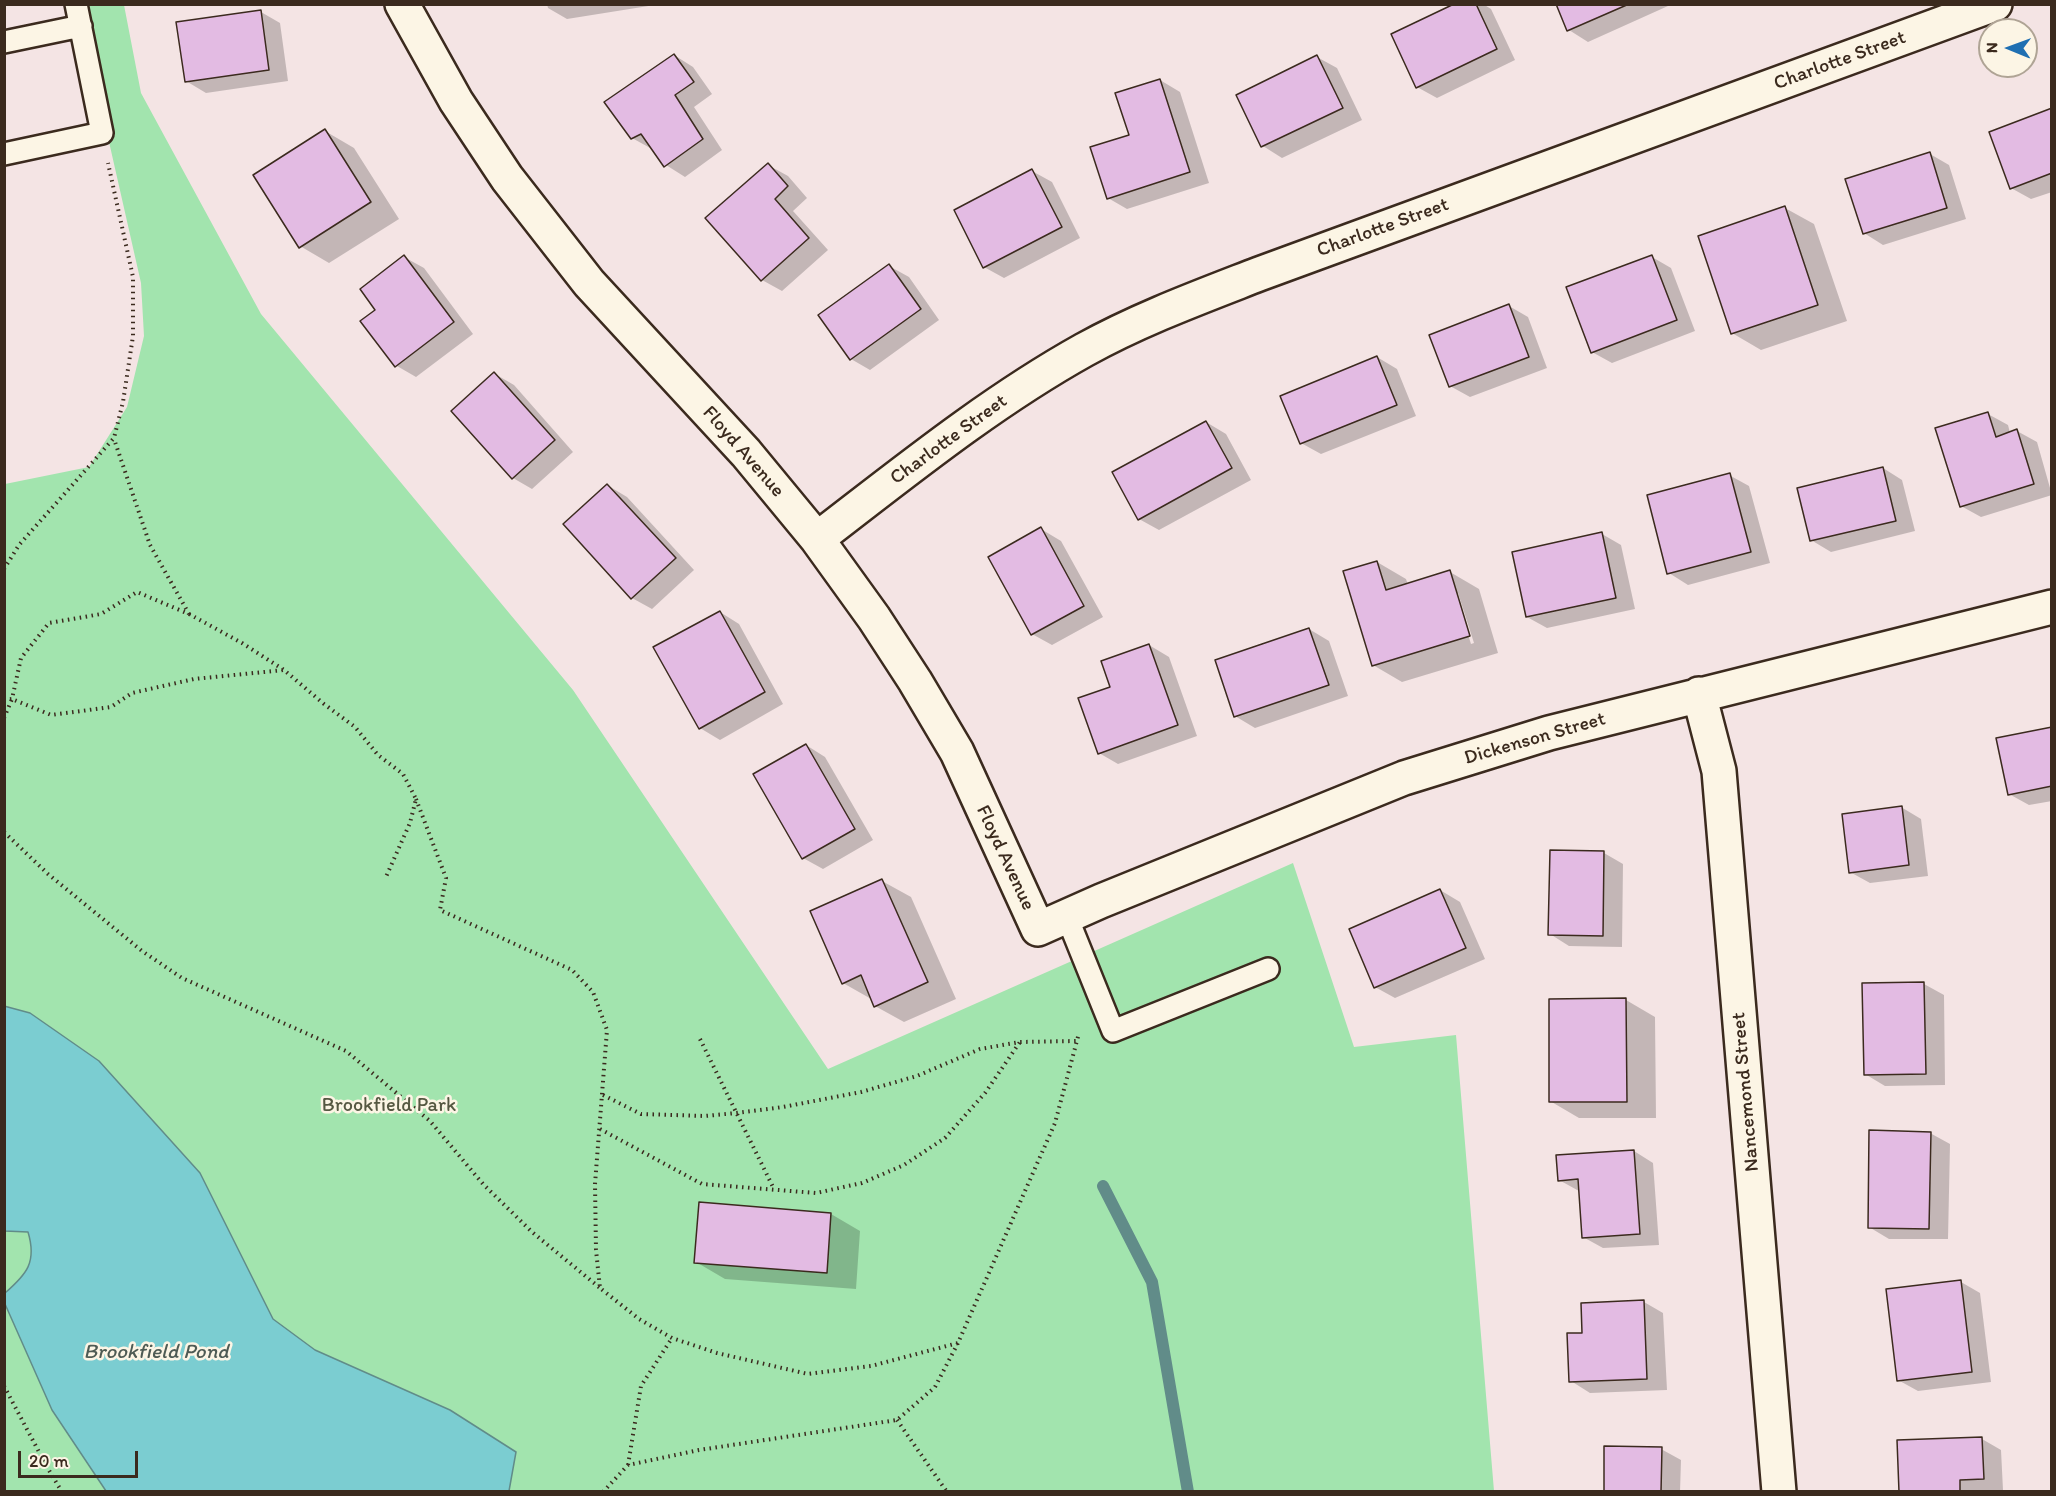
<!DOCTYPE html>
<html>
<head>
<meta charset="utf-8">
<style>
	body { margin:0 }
	#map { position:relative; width:2056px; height:1496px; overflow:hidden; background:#f4e4e4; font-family:Itim,sans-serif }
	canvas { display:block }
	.frame { position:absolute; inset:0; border:6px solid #3b2a1e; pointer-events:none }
	.north { position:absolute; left:1978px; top:18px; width:60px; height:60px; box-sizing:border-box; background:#fcf5e5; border:2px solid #afa495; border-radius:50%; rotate:271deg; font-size:16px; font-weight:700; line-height:24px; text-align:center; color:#3b2a1e }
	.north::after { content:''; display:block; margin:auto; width:21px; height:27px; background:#1f6fb2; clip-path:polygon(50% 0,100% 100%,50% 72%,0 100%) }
	.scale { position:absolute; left:18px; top:1451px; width:120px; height:27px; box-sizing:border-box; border:3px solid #3b2a1e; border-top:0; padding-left:8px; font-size:18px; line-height:21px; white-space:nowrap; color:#3b2a1e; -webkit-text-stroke:4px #fcf5e5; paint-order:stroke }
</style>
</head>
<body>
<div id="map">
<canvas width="2056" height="1496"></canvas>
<div class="frame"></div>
<div class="north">N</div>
<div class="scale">20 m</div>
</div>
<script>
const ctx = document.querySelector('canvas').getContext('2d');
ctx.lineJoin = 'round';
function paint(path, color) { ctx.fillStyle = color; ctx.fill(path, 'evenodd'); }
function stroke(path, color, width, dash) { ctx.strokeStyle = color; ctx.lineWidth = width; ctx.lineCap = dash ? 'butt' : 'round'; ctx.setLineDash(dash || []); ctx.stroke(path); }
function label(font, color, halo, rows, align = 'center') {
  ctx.font = font + ' Itim,sans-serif'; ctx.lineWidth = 5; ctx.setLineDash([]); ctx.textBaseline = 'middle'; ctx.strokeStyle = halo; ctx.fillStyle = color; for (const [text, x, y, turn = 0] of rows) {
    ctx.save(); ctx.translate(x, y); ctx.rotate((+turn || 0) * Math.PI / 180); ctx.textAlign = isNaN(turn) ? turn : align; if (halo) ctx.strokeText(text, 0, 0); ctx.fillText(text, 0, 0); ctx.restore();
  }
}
paint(new Path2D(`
	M 78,5 L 124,5 L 141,93 L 261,314 L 573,690 L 828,1069 L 1293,863 L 1354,1047 L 1456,1035 L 1494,1491 L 5,1492 L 5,484 L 89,467 L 127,407 L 144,336 L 141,283 Z`), '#a2e4ae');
const water = new Path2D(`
	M 4,1006 L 30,1013 L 99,1061 L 200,1173 L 273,1319 L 315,1350 L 450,1410 L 516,1452 L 509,1491 L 106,1491 L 52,1410 L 5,1304 L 5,1293 C 27,1274 37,1262 28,1232 L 5,1231 Z`);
paint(water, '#7bcdd1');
stroke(water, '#618c89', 1.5);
paint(new Path2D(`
	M 547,4 L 661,4 L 567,19 L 548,8 Z
	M 1458,4 L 1483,4 L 1491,9 L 1515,60 L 1437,98 L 1417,87 Z
	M 1558,4 L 1668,4 L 1668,6 L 1588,42 L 1569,30 Z
	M 261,12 L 280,23 L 288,81 L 206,93 L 186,81 Z
	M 674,55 L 693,67 L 712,94 L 694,107 L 722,150 L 685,177 L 666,165 L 652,149 L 632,138 Z
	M 1317,57 L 1337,68 L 1362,120 L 1282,158 L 1263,146 L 1238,96 Z
	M 1160,80 L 1180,92 L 1209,183 L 1127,209 L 1108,198 L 1131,136 Z
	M 2052,110 L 2052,192 L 2031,199 L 2011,188 Z
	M 325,131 L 354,148 L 399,219 L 329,263 L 300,246 Z
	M 1930,154 L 1949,165 L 1966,219 L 1883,245 L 1864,233 Z
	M 768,165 L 788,176 L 807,198 L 793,211 L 828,250 L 782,291 L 762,280 L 708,218 Z
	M 1032,171 L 1052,182 L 1080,238 L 1004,278 L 984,267 Z
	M 1785,208 L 1814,224 L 1847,321 L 1761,350 L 1732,333 Z
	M 404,257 L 424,268 L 473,334 L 416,377 L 397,366 L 363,321 L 377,310 Z
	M 1652,257 L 1671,268 L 1695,331 L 1612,363 L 1592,352 Z
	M 889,266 L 909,277 L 939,320 L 870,370 L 851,359 Z
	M 1509,306 L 1528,317 L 1547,368 L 1470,397 L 1450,386 Z
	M 1377,357 L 1397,369 L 1416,416 L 1321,454 L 1301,443 Z
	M 495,374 L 514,385 L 573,452 L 532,489 L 513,478 Z
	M 1988,414 L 2008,425 L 2010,433 L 2017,431 L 2037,442 L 2052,495 L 1981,517 L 1961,506 Z
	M 1206,422 L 1226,434 L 1251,480 L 1159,530 L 1139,519 Z
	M 1883,468 L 1902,480 L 1915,531 L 1831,552 L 1811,540 Z
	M 1729,475 L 1749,486 L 1770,563 L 1688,585 L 1669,573 Z
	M 607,485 L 627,497 L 694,570 L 652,609 L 632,598 Z
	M 1041,529 L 1061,541 L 1103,617 L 1052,645 L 1032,634 Z
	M 1602,534 L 1621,545 L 1635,609 L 1547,628 L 1527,617 Z
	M 1377,562 L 1406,579 L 1408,585 L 1450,572 L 1479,589 L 1498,653 L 1402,682 L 1373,665 ZM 1455,593 L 1458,593 L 1474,643 L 1471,644 Z
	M 720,612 L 739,624 L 783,704 L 720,740 L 700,728 Z
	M 1309,629 L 1329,641 L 1348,696 L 1255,728 L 1235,716 Z
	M 1149,645 L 1169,657 L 1197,736 L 1118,764 L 1099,753 L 1112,688 Z
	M 2052,728 L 2052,801 L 2029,805 L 2009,794 Z
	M 806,745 L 825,757 L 873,840 L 823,869 L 803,858 Z
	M 1901,807 L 1921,819 L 1928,876 L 1870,883 L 1850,872 Z
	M 1604,853 L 1623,864 L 1622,947 L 1569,946 L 1550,934 Z
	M 882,881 L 911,897 L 956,999 L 904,1022 L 875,1006 L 873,1000 L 843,983 Z
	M 1440,890 L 1460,902 L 1485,959 L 1395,998 L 1375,987 Z
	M 1924,984 L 1944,995 L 1945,1085 L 1885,1086 L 1865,1074 L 1864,985 Z
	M 1626,1000 L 1655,1017 L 1656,1118 L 1579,1118 L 1550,1101 Z
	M 1930,1133 L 1950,1144 L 1948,1239 L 1889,1239 L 1869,1227 Z
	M 1634,1151 L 1653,1163 L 1659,1245 L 1603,1248 L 1583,1237 L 1579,1191 L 1559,1180 Z
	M 831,1214 L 860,1231 L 856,1289 L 725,1279 L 696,1262 Z
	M 1961,1282 L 1980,1293 L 1991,1382 L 1918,1391 L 1898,1380 Z
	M 1644,1302 L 1663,1313 L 1667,1390 L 1590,1393 L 1571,1381 L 1583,1335 Z
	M 1982,1439 L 2001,1450 L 2003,1490 L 1900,1492 Z
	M 1661,1449 L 1681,1460 L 1680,1492 L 1605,1492 Z`), '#0003');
stroke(new Path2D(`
	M 1103,1186 L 1152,1282 L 1188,1492`), '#618c89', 12);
const building = new Path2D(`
	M 1454,4 L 1476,4 L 1497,49 L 1416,88 L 1391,34 Z
	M 1556,4 L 1629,4 L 1567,31 Z
	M 261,10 L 269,70 L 185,82 L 176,22 Z
	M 674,54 L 694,82 L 675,95 L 703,139 L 664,167 L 641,134 L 631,139 L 604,102 Z
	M 1317,55 L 1343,108 L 1261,147 L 1236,95 Z
	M 1160,79 L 1190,172 L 1107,199 L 1090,147 L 1129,135 L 1115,93 Z
	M 2052,108 L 2052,173 L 2010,189 L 1989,132 Z
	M 325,129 L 371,202 L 299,248 L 253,175 Z
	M 1930,152 L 1947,208 L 1863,234 L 1845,179 Z
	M 768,163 L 788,186 L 775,199 L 809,238 L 761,281 L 705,218 Z
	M 1032,169 L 1062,227 L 983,268 L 954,210 Z
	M 1785,206 L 1818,305 L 1731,334 L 1698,236 Z
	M 404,255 L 454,322 L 395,367 L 360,321 L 375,310 L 360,289 Z
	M 1652,255 L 1677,320 L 1591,353 L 1566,287 Z
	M 889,264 L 921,309 L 850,360 L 818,315 Z
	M 1509,304 L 1529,357 L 1449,387 L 1429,335 Z
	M 1377,356 L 1397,405 L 1300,444 L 1280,396 Z
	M 494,372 L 555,440 L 512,479 L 451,411 Z
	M 1988,412 L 1996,437 L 2017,429 L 2034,484 L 1960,507 L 1935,428 Z
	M 1206,421 L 1232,468 L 1138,520 L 1112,472 Z
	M 1883,467 L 1896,521 L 1810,541 L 1797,488 Z
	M 1730,473 L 1751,552 L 1667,574 L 1647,495 Z
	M 607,484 L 676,558 L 631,599 L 563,524 Z
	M 1041,527 L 1084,606 L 1031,635 L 988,557 Z
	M 1602,532 L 1616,598 L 1526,617 L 1512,552 Z
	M 1377,561 L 1386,590 L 1450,570 L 1470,636 L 1372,666 L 1343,571 Z
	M 720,611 L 765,692 L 699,729 L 653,647 Z
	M 1309,628 L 1329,685 L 1234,717 L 1215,660 Z
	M 1149,644 L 1178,725 L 1098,754 L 1078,698 L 1110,687 L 1101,661 Z
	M 2052,727 L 2052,786 L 2008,795 L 1996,738 Z
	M 806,744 L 855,829 L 802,859 L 753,774 Z
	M 1902,806 L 1909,865 L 1849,873 L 1842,814 Z
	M 1550,850 L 1604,851 L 1603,936 L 1548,935 Z
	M 882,879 L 928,982 L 874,1007 L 861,975 L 842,984 L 810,911 Z
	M 1440,889 L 1466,948 L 1374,988 L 1349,929 Z
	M 1924,982 L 1926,1074 L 1864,1075 L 1862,983 Z
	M 1626,998 L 1627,1102 L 1549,1102 L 1549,999 Z
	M 1869,1130 L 1931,1132 L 1929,1229 L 1868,1228 Z
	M 1634,1150 L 1640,1234 L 1582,1238 L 1578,1179 L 1558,1181 L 1556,1155 Z
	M 699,1202 L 831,1213 L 827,1273 L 694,1263 Z
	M 1961,1280 L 1972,1372 L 1897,1381 L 1886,1289 Z
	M 1644,1300 L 1647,1379 L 1569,1382 L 1567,1333 L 1582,1333 L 1581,1303 Z
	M 1982,1437 L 1984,1479 L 1960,1480 L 1960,1492 L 1899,1492 L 1897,1440 Z
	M 1604,1446 L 1662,1447 L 1661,1492 L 1604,1492 Z`);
paint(building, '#e3bbe3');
stroke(building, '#3b2a1e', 1.5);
const service = new Path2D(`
	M 4,42 L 81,26
	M 4,154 L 102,133 L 76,4
	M 1067,917 L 1113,1031 L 1268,969`);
const minor = new Path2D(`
	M 402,4 L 456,101 L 507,178 L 589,283 L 746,453 L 817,539 L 874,618 L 915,681 L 957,752 L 1038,929 L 1101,901 L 1404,778 L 1549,733 L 2052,607
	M 817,539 C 903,473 989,403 1084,350 C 1140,319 1200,297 1259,274 L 1995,4
	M 1699,694 L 1719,771 L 1779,1492`);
stroke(service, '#3b2a1e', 26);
stroke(minor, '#3b2a1e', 38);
stroke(new Path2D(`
	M 4,569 L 19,545 L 114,438 L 123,402 L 133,336 L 133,277 L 108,163
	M 189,614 L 242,643 L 284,670
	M 4,700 L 12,699 L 21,658 L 49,623 L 101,614 L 137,592 L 189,614 L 150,545 L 114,439
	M 4,718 L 12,699 L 51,715 L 111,707 L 132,693 L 194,679 L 284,670 L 324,704 L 355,727 L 378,755 L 403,774 L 416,799 L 410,823 L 385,879
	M 416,799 L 446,878 L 440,910 L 572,970 L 593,992 L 607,1030 L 595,1184 L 596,1250 L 600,1288 L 639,1319 L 672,1338 L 717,1353 L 808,1374 L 871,1366 L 958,1343 L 1055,1123 L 1079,1033
	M 4,832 L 48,874 L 142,951 L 182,978 L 346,1051 L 430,1121 L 483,1184 L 532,1232 L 600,1288
	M 700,1039 L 774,1189
	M 603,1095 L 641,1114 L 705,1116 L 736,1113 L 783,1107 L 861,1092 L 917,1076 L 980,1049 L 1020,1042 L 1076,1041
	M 600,1129 L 702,1184 L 816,1193 L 862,1183 L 904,1165 L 945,1138 L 985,1093 L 1020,1042
	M 4,1386 L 47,1467 L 62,1492
	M 897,1420 L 947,1492
	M 628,1465 L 641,1386 L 672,1338
	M 603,1492 L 628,1465 L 699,1450 L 897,1420 L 935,1387 L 958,1343`), '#3b2a1e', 4, [1.5, 4.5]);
stroke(service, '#fcf5e5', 21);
stroke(minor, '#fcf5e5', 33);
label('20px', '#3b2a1e', '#fcf5e5', [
	["Charlotte Street",1840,61,-20],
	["Charlotte Street",1383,228,-20],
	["Charlotte Street",949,440,-36],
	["Floyd Avenue",743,452,49],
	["Dickenson Street",1535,739,-16],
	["Floyd Avenue",1005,858,65],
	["Nancemond Street",1746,1092,-95]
]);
label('20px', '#555842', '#fcf5e5', [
	["Brookfield Park",389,1106]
]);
label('italic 21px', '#4e5b54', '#fcf5e5', [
	["Brookfield Pond",156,1353]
]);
</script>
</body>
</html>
